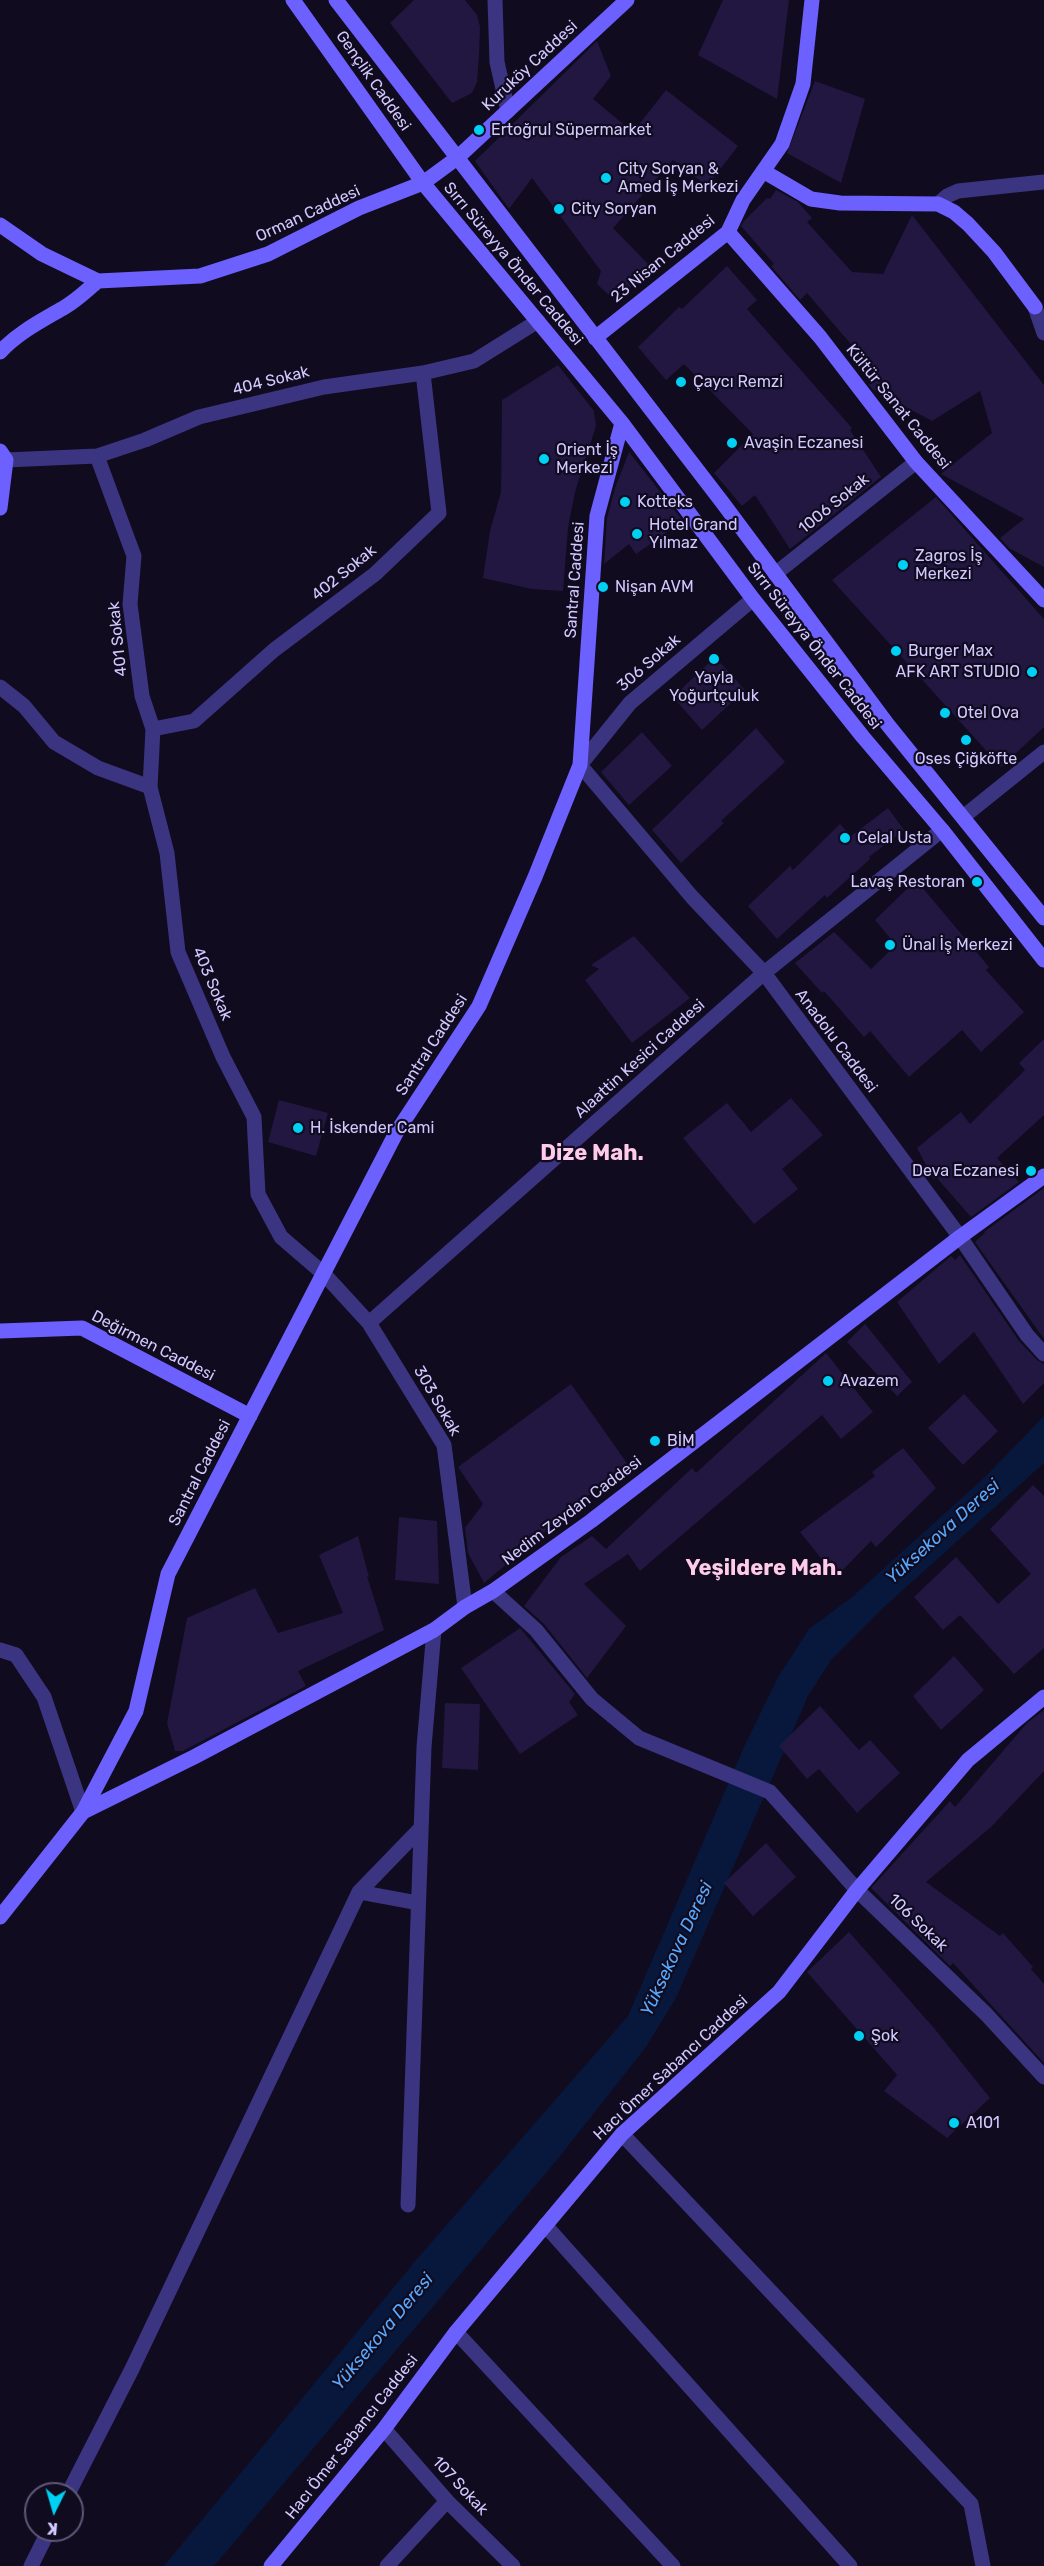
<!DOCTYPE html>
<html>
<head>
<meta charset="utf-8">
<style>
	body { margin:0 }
	#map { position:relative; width:1044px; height:2566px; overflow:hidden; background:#100b1f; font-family:Rubik,sans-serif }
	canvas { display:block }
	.north { position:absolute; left:24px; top:2482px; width:60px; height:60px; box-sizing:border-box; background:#100b1f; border:2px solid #5e5779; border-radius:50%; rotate:185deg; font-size:16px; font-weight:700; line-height:24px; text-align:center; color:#d2c9ff }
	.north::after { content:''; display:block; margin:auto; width:21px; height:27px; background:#00d0f4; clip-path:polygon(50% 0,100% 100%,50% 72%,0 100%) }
</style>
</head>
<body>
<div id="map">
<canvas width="1044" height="2566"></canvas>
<div class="north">K</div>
</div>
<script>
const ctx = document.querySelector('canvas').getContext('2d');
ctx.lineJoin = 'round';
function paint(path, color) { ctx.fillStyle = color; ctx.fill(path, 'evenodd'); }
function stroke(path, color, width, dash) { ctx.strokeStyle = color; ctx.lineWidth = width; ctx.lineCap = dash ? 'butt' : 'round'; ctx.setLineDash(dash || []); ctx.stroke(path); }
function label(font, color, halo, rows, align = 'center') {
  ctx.font = font + ' Rubik,sans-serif'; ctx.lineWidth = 4.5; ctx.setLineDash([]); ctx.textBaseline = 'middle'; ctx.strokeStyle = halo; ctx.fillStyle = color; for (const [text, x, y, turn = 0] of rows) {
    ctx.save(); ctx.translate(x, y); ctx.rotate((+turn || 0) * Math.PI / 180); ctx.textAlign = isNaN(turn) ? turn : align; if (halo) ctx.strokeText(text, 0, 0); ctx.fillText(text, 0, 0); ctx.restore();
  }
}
paint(new Path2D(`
	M 1044,1416 L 1044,1463 L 883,1608 L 831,1660 L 808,1696 L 676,1998 L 646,2047 L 561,2155 L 214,2566 L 164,2566 L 417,2259 L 628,2016 L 744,1747 L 778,1677 L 809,1629 L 852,1597 L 984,1478 Z`), '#07183c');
paint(new Path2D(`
	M 414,0 L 465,0 L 477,15 L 480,27 L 479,55 L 477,82 L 472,93 L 452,103 L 390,23 Z
	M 723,0 L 789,0 L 777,99 L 698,55 Z
	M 597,41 L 611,76 L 593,99 L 633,132 L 666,90 L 738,146 L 707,186 L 673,160 L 613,228 L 651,267 L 616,302 L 597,284 L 601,271 L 532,178 L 509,209 L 475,161 Z
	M 815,81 L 865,99 L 841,183 L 787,153 Z
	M 776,190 L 798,202 L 812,218 L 807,222 L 852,272 L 883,274 L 912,215 L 1044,385 L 1044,567 L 1009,548 L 1000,538 L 1024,519 L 941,474 L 992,433 L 980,391 L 932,421 L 872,389 L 869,385 L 879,377 L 807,293 L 800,300 L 771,266 L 774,264 L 741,226 L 744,221 L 767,198 L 770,199 Z
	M 727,266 L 757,300 L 747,309 L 852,428 L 850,430 L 881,477 L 790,549 L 755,495 L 742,506 L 714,473 L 753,434 L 684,364 L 666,380 L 638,347 L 679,307 L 682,309 Z
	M 558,365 L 594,411 L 596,426 L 575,492 L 568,528 L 563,591 L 532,589 L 483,578 L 490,531 L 501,492 L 502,400 Z
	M 629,452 L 683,521 L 636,554 L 629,544 L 604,564 L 607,518 L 615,488 Z
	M 936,497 L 1044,619 L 1044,727 L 1001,767 L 832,580 Z
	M 715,657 L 745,690 L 702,730 L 673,697 Z
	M 756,728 L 785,762 L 721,821 L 724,823 L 681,863 L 652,830 Z
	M 642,732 L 672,766 L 629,805 L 601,772 Z
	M 888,808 L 904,830 L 869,857 L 870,859 L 827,898 L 825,895 L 777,939 L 748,906 L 790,866 L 793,870 L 840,824 L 851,836 Z
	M 916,880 L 989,967 L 986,970 L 1024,1012 L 981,1052 L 962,1030 L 909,1077 L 870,1031 L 864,1037 L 824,991 L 822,993 L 795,963 L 834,932 L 871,969 L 896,945 L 875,920 Z
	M 634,936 L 690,998 L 632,1043 L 585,980 L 599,969 L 591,965 Z
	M 1044,1039 L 1044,1115 L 997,1158 L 1019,1182 L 971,1217 L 936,1177 L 934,1180 L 917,1148 L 961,1112 L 970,1124 L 1025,1070 L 1019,1063 Z
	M 791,1098 L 823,1135 L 782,1169 L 798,1189 L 754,1224 L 683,1138 L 727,1103 L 751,1132 Z
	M 279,1100 L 328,1113 L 316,1156 L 268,1142 Z
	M 1044,1188 L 1044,1339 L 975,1242 L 985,1233 L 984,1232 Z
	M 960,1255 L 1019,1341 L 1037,1360 L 1044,1364 L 1044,1383 L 1023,1404 L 974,1332 L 939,1364 L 897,1302 L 951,1256 L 955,1260 Z
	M 865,1324 L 912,1382 L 897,1396 L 847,1342 Z
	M 826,1353 L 873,1412 L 841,1439 L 822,1415 L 640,1571 L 628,1554 L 584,1584 L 626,1626 L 587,1678 L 544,1624 L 524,1606 L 561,1557 L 592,1536 L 606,1549 L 692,1468 L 696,1473 Z
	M 571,1384 L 627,1463 L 484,1583 L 468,1553 L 465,1528 L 483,1504 L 458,1467 Z
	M 964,1394 L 998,1431 L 963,1465 L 928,1428 Z
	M 903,1448 L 936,1488 L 876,1547 L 871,1541 L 836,1577 L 800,1532 L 875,1476 L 872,1472 Z
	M 1033,1485 L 1044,1496 L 1044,1648 L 1014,1674 L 960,1615 L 943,1630 L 914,1597 L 956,1557 L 998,1604 L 1031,1574 L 990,1529 Z
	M 399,1517 L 437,1521 L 439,1584 L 395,1580 Z
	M 358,1536 L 369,1577 L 367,1576 L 384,1630 L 298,1671 L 306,1686 L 183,1751 L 175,1751 L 167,1723 L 187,1618 L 255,1588 L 278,1633 L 343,1613 L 319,1555 Z
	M 520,1628 L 575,1694 L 569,1702 L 578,1715 L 520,1754 L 461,1668 Z
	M 954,1656 L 984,1690 L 941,1730 L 913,1696 Z
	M 445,1703 L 480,1704 L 478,1770 L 442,1768 Z
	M 820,1706 L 859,1750 L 870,1740 L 900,1773 L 857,1813 L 819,1769 L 807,1779 L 779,1746 Z
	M 1044,1710 L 1044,1771 L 991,1827 L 926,1882 L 1000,1936 L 1003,1933 L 1033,1967 L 1031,1969 L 1044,1984 L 1044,2063 L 953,1963 L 950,1966 L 871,1888 L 950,1801 L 955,1807 L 1027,1723 Z
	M 766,1843 L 796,1877 L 753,1916 L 724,1883 Z
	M 849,1932 L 934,2028 L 990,2098 L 947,2138 L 884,2091 L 897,2075 L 807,1972 Z`), '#211740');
stroke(new Path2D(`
	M 495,0 L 497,62 L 508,111
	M 938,204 L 947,196 L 958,191 L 1044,182
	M 1035,307 L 1044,333
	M 97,456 L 134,556 L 130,604 L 142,696 L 153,729 L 150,787
	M 6,460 L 97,456 L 145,440 L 199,417 L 324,387 L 423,373 L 474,361 L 538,321
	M 775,574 L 916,462
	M 753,599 L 630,703 L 580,765 L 692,897 L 764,973 L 960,1237 L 1027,1335 L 1044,1354
	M 0,687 L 24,706 L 54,742 L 98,768 L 150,787 L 167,853 L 178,952 L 223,1057 L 254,1117 L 258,1194 L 281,1237 L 324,1274 L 369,1323 L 444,1445 L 465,1607
	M 153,729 L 194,721 L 274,650 L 375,574 L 439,513 L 423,373
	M 963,817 L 1044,752
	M 369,1323 L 764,973 L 942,830
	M 493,1591 L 536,1630 L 592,1699 L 639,1738 L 770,1792 L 857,1890 L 986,2014 L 1044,2077
	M 0,1650 L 16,1655 L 44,1697 L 83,1812
	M 359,1892 L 418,1903
	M 622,2134 L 971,2504 L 983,2566
	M 408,2205 L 424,1747 L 434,1630
	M 545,2225 L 850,2566
	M 456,2332 L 673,2566
	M 384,2429 L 447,2501 L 513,2566
	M 68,2494 L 132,2369 L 359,1892 L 420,1829
	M 31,2566 L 49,2530
	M 387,2566 L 447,2501`), '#3b3480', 15);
stroke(new Path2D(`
	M 293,0 L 423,183 L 622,423 L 753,599 L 863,737 L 942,830 L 1044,960
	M 336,0 L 722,502 L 888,725 L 1044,918
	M 763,171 L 811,199 L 840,203 L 938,204 L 954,212 L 968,224 L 994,252 L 1035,307
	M 0,225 L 42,254 L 98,281 L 200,276 L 268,254 L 359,208 L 423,183 L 457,158 L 627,0
	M 728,232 L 820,337 L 916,462 L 1044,600
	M 595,338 L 728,232 L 743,200 L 782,144 L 803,84 L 812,0
	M 0,352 C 19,332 41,321 65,307 C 77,300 87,290 98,281
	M 0,451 L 6,460 L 0,508
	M 0,1331 L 82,1328 L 250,1416
	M 83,1812 L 194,1757 L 434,1630 L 465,1607 L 493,1591 L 591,1521 L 960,1237 L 1044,1176
	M 0,1917 L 83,1812 L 136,1711 L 168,1574 L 396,1133 L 479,1006 L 535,877 L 580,765 L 597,516 L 622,423
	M 271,2566 L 384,2429 L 456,2332 L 622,2134 L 779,1992 L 857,1890 L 968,1760 L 1044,1697`), '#6c60ff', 15);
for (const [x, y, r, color] of [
	[479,130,6,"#00d0f4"],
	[606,178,6,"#00d0f4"],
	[559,209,6,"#00d0f4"],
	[681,382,6,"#00d0f4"],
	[732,443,6,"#00d0f4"],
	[544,459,6,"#00d0f4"],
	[625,502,6,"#00d0f4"],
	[637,534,6,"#00d0f4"],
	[903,565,6,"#00d0f4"],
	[603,587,6,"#00d0f4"],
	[896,651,6,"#00d0f4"],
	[714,659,6,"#00d0f4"],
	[1032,672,6,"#00d0f4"],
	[945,713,6,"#00d0f4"],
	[966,740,6,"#00d0f4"],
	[845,838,6,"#00d0f4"],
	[977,882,6,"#00d0f4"],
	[890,945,6,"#00d0f4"],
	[298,1128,6,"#00d0f4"],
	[1031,1171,6,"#00d0f4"],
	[828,1381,6,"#00d0f4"],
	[655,1441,6,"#00d0f4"],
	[859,2036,6,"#00d0f4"],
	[954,2123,6,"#00d0f4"]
]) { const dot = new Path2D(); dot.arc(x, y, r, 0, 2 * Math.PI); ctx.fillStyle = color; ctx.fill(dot); stroke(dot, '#100b1f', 2); }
label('16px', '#d2c9ff', '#100b1f', [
	["Kuruköy Caddesi",530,66,-43],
	["Gençlik Caddesi",373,81,55],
	["Orman Caddesi",308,214,-25],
	["23 Nisan Caddesi",663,259,-39],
	["Sırrı Süreyya Önder Caddesi",513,264,50],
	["404 Sokak",271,381,-14],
	["Kültür Sanat Caddesi",898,407,51],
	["1006 Sokak",834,504,-39],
	["402 Sokak",344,573,-39],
	["Santral Caddesi",575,580,-86],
	["401 Sokak",118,639,-96],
	["Sırrı Süreyya Önder Caddesi",814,646,52],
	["306 Sokak",649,663,-41],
	["403 Sokak",212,984,67],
	["Anadolu Caddesi",836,1041,53],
	["Santral Caddesi",432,1045,-57],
	["Alaattin Kesici Caddesi",640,1059,-42],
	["Değirmen Caddesi",153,1346,27],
	["303 Sokak",437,1401,60],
	["Santral Caddesi",200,1473,-63],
	["Nedim Zeydan Caddesi",572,1511,-37],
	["106 Sokak",918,1923,44],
	["Hacı Ömer Sabancı Caddesi",671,2068,-43],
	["Hacı Ömer Sabancı Caddesi",352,2437,-52],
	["107 Sokak",460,2486,47]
]);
label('16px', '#d2c9ff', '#100b1f', [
	["Ertoğrul Süpermarket",491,130],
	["City Soryan &",618,169],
	["Amed İş Merkezi",618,187],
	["City Soryan",571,209],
	["Çaycı Remzi",693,382],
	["Avaşin Eczanesi",744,443],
	["Orient İş",556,450],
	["Merkezi",556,468],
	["Kotteks",637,502],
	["Hotel Grand",649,525],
	["Yılmaz",649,543],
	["Zagros İş",915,556],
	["Merkezi",915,574],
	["Nişan AVM",615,587],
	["Burger Max",908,651],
	["AFK ART STUDIO",1020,672,"right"],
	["Yayla",714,678,"center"],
	["Yoğurtçuluk",714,696,"center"],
	["Otel Ova",957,713],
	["Oses Çiğköfte",966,759,"center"],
	["Celal Usta",857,838],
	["Lavaş Restoran",965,882,"right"],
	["Ünal İş Merkezi",902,945],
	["H. İskender Cami",310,1128],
	["Deva Eczanesi",1019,1171,"right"],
	["Avazem",840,1381],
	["BİM",667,1441],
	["Şok",871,2036],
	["A101",966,2123]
], 'left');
label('italic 18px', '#57a9ff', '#100b1f', [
	["Yüksekova Deresi",943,1532,-42],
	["Yüksekova Deresi",677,1949,-65],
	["Yüksekova Deresi",383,2332,-50]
]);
label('bold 22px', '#ffcbea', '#100b1f', [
	["Dize Mah.",592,1154],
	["Yeşildere Mah.",764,1569]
]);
</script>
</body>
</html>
